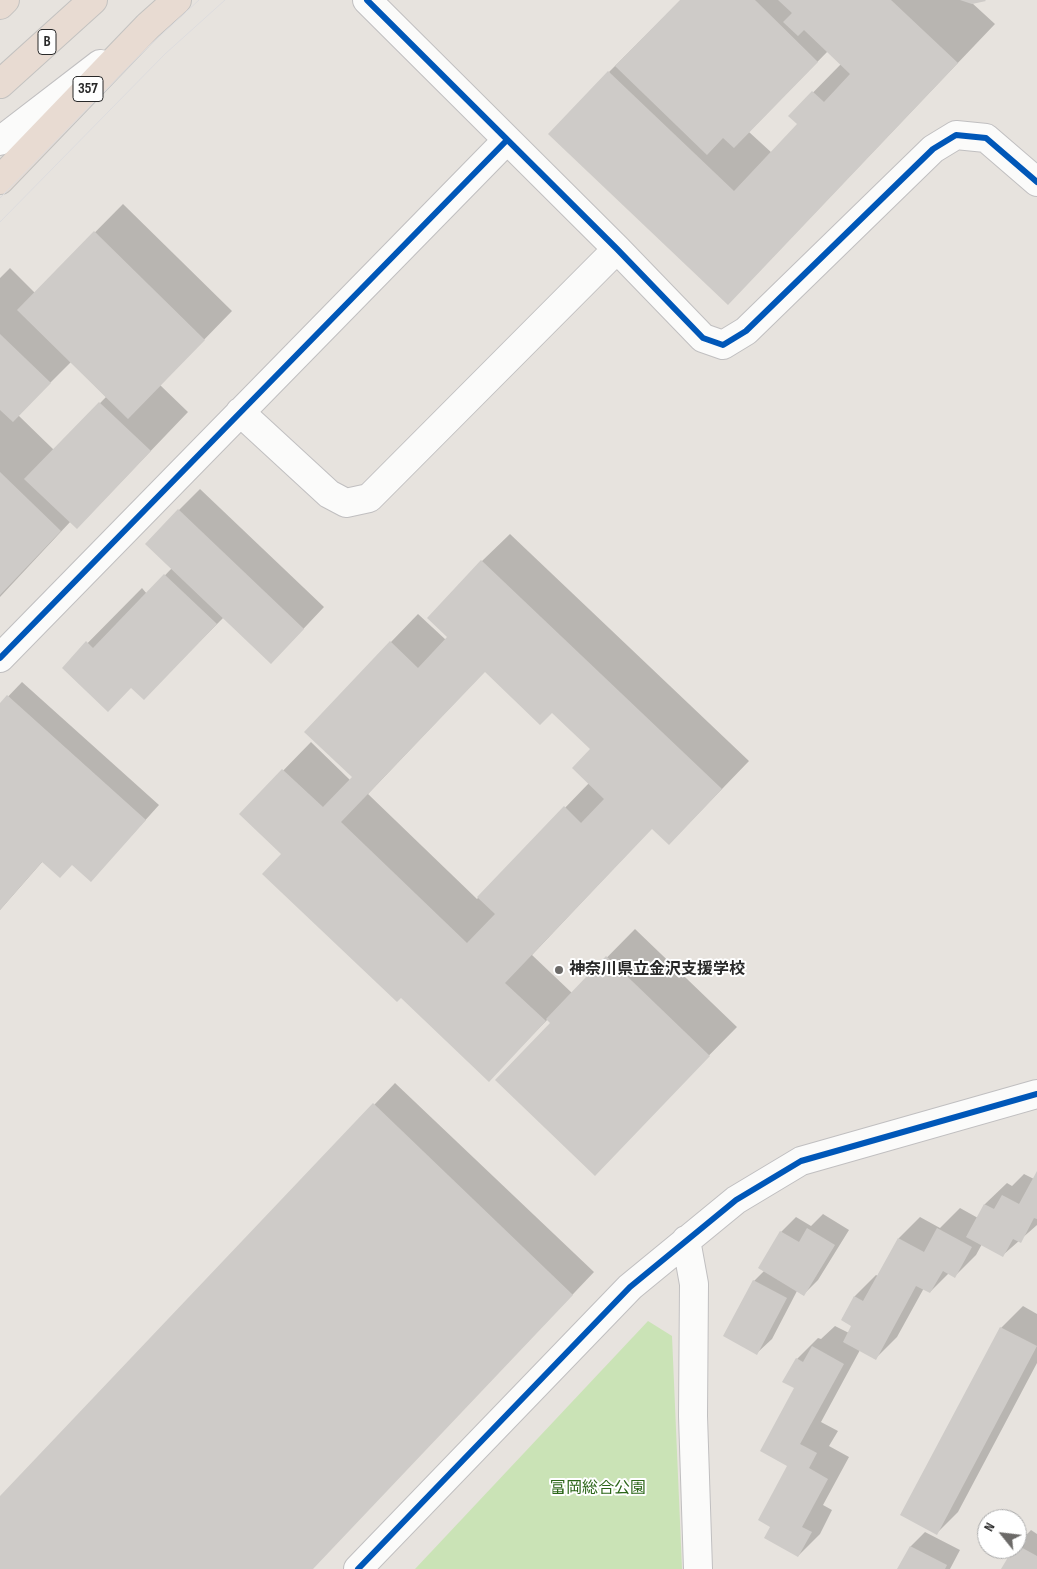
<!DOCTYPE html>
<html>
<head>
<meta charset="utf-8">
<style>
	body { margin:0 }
	#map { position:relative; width:1037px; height:1569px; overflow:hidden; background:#e7e3de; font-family:"Sofia Sans Condensed",sans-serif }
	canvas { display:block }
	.north { position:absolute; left:977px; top:1509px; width:50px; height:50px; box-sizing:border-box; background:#fff; border:1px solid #a9a9a9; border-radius:50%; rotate:299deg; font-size:14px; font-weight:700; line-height:20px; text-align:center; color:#292929 }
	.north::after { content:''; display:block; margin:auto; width:18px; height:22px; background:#6c6a68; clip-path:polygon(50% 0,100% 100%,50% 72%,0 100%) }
</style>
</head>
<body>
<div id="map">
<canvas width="1037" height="1569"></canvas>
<div class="north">N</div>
</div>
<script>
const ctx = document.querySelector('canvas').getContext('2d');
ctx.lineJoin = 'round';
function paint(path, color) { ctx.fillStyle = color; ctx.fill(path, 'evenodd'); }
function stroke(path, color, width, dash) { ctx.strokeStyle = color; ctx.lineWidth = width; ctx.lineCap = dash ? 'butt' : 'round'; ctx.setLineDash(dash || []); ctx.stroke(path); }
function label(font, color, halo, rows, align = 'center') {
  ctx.font = font + ' "Sofia Sans Condensed","Noto Sans JP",sans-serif'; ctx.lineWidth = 4; ctx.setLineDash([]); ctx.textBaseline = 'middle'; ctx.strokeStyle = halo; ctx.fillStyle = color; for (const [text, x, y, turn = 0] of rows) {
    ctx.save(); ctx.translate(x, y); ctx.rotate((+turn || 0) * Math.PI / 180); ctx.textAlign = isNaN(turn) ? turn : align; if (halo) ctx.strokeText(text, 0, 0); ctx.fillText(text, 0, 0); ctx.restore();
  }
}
paint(new Path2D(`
	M 648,1321 L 672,1336 L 682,1569 L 415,1569 Z`), '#cae3b6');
paint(new Path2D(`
	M 681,0 L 983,0 L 972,3 L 995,24 L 728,304 L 609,72 ZM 828,51 L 841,64 L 790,116 L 799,124 L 772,153 L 749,132 Z
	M 123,204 L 232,311 L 160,385 L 188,412 L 77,528 L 71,521 L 0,597 L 0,278 L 10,268 L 35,293 ZM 71,362 L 106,397 L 54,450 L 18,415 Z
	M 200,489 L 324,607 L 292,641 L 224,617 L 144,698 L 132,687 L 63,668 L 142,588 L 147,594 L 172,568 L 179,510 Z
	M 510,534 L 749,761 L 669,844 L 652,828 L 532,955 L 572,993 L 635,929 L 737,1027 L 670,1095 L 548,1019 L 516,1052 L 283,854 L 241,814 L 311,742 L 350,780 L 353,777 L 391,642 L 418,614 L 446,640 L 482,561 ZM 485,671 L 552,711 L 592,749 L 589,783 L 477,899 L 368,794 Z
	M 22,682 L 159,805 L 105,865 L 43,861 L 0,910 L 0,705 Z
	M 395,1083 L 594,1272 L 312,1569 L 0,1569 L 0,1498 Z
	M 1024,1174 L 1034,1179 L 1037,1174 L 1037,1225 L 1003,1255 L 982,1244 L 976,1255 L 955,1276 L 949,1273 L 930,1292 L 924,1288 L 897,1337 L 875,1359 L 860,1350 L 821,1422 L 838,1431 L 829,1446 L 849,1457 L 823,1505 L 832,1510 L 820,1534 L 798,1556 L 771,1526 L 789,1465 L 797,1359 L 818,1338 L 821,1339 L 835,1326 L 849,1333 L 853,1325 L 842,1319 L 855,1296 L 876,1275 L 878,1276 L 899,1238 L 920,1217 L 940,1228 L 960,1208 L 978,1218 L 985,1204 L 1007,1183 L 1012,1186 Z
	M 823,1214 L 849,1230 L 818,1280 L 803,1295 L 797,1291 L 772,1339 L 757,1353 L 754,1281 L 764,1271 L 759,1268 L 781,1232 L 796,1217 L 811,1226 Z
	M 1023,1306 L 1037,1314 L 1037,1363 L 958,1512 L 937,1533 L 1001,1328 Z
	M 1031,1530 L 1037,1534 L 1037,1569 L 1003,1569 L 1014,1549 L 1017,1549 L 1017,1545 Z
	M 925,1532 L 960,1550 L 950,1569 L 899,1569 L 911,1546 Z`), '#0003');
paint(new Path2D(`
	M 680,0 L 755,0 L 818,62 L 734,148 L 723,138 L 707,155 L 615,66 Z
	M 778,0 L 891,0 L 958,63 L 728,305 L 548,134 L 608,71 L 734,191 L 797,124 L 788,116 L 812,91 L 824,102 L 850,74 L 804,30 L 798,36 L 783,22 L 792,13 Z
	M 960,0 L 985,0 L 986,1 L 972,4 Z
	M 94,231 L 205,340 L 128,419 L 17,310 Z
	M 0,334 L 51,383 L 13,422 L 0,410 Z
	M 99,402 L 151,451 L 77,529 L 24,479 Z
	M 0,472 L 61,531 L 0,595 Z
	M 178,509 L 304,629 L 271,664 L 145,544 Z
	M 481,560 L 722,789 L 669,845 L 652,829 L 505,983 L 546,1021 L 489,1082 L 401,998 L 397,1002 L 262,874 L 281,854 L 239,814 L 282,769 L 323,807 L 352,777 L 304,732 L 390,641 L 418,668 L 447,637 L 427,618 ZM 485,672 L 540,725 L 552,713 L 590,749 L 572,768 L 604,799 L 581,823 L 564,806 L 477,897 L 495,914 L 467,943 L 341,822 Z
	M 164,574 L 217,624 L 144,700 L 131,688 L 108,712 L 62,668 L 86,641 L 93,648 Z
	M 7,695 L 146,820 L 91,882 L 72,865 L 60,878 L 42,862 L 0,910 L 0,703 Z
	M 606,956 L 710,1056 L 595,1176 L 495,1080 L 550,1023 L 546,1019 Z
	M 373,1103 L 573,1295 L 313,1569 L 0,1569 L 0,1496 Z
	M 1037,1171 L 1037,1219 L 1034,1218 L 1021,1243 L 1013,1239 L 1003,1257 L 966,1237 L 984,1204 L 994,1209 L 1002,1195 L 1019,1204 Z
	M 807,1228 L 835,1245 L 804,1296 L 758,1268 L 780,1231 L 799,1242 Z
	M 937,1228 L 972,1247 L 955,1278 L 943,1271 L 930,1293 L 916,1286 L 876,1360 L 843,1342 L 851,1326 L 841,1320 L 854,1296 L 863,1301 L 898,1238 L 924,1252 Z
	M 753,1280 L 787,1298 L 757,1355 L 723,1336 Z
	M 1000,1327 L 1037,1346 L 937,1535 L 900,1515 Z
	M 812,1346 L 844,1364 L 800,1444 L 817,1453 L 809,1468 L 828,1479 L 802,1527 L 812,1532 L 798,1557 L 764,1538 L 770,1527 L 758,1520 L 787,1466 L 760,1451 L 794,1388 L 782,1382 L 796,1358 L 803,1362 Z
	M 1017,1545 L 1037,1556 L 1037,1569 L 1001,1569 L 1013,1549 L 1017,1549 Z
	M 910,1546 L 947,1565 L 945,1569 L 897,1569 Z`), '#cecbc8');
const minor = new Path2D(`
	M 367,0 L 617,249 L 703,338 L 723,345 L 746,331 L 933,149 L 956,135 L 986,138 L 1037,182
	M 0,141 L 100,64
	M 240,412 L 329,494 L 346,503 L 369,498 L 617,249
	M 0,658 L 507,140
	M 686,1240 L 694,1284 L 693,1416 L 698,1569
	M 358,1569 L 630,1287 L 736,1200 L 801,1161 L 1037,1094`);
const highway = new Path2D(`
	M 0,5 L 5,0
	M 0,84 L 93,0
	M 0,180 L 148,26 L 177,0`);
stroke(minor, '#c0bfc0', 30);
stroke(highway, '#c3c2c0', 30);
stroke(minor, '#fbfbfa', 28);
stroke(highway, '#e8dbd2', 28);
stroke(new Path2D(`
	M 0,198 L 149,46 L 199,0
	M 0,222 L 165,54 L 225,0`), '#dddcde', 1);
stroke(new Path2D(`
	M 367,0 L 617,249 L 703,338 L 723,345 L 746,331 L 933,149 L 956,135 L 986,138 L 1037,182
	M 0,658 L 507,140
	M 358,1569 L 630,1287 L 736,1200 L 801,1161 L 1037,1094`), '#0057b8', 6);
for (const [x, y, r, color] of [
	[559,970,5,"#6c6a68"]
]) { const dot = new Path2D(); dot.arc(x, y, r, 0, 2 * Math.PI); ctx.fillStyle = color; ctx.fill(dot); stroke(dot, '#fff', 2); }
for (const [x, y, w] of [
	[47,42,18],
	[88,89,30]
]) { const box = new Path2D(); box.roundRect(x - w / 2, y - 12.5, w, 25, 4); ctx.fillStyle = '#fff'; ctx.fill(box); stroke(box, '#292929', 1); }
label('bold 15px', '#292929', null, [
	["B",47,42],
	["357",88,89]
]);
label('bold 16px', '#292929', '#fff', [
	["神奈川県立金沢支援学校",569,970]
], 'left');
label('16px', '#2c6619', '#fff', [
	["富岡総合公園",598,1489]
]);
</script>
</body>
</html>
